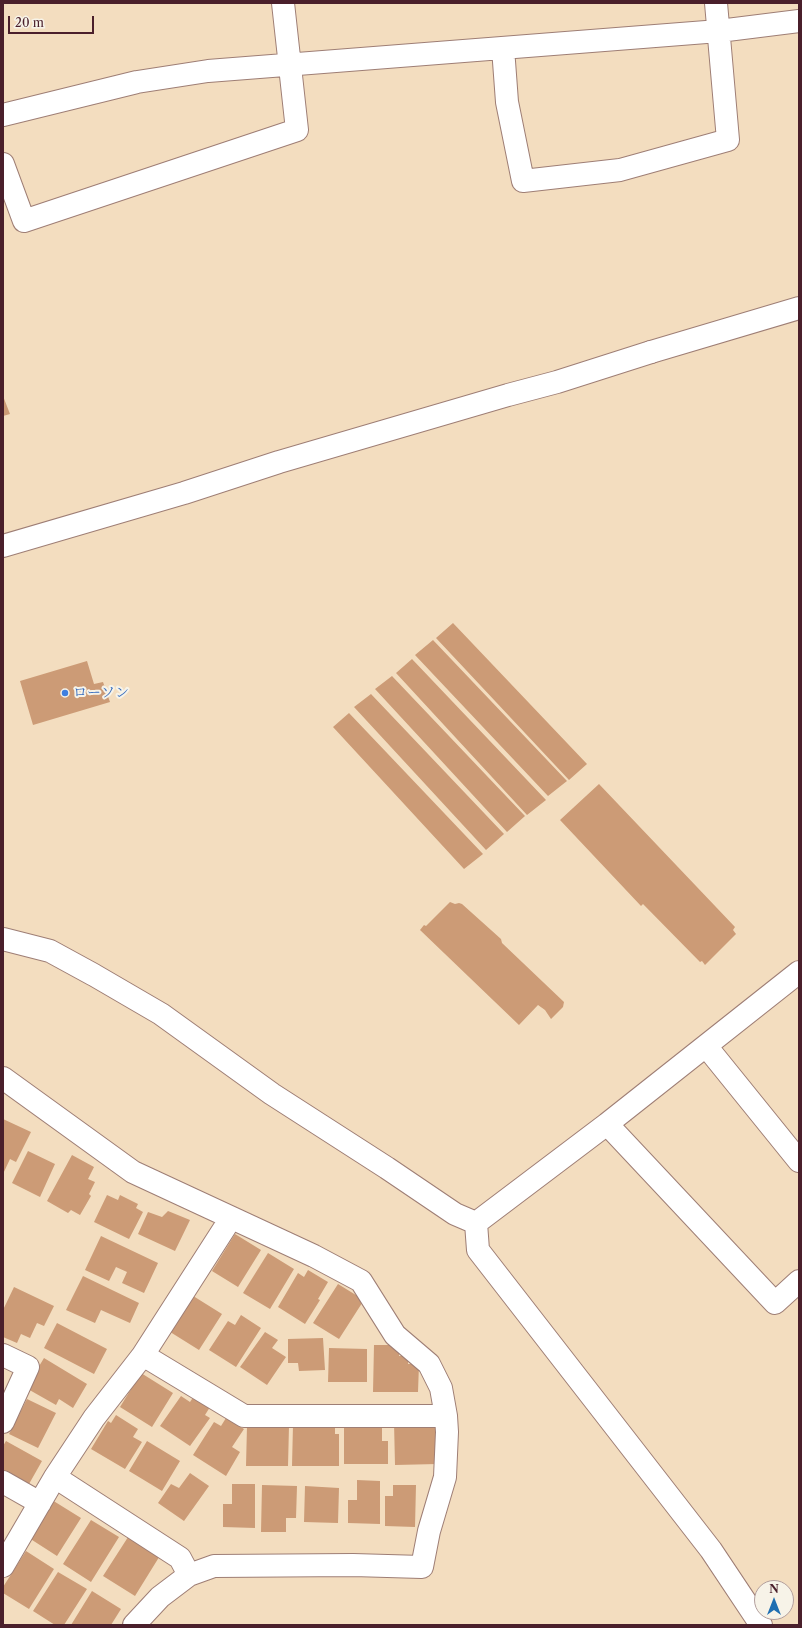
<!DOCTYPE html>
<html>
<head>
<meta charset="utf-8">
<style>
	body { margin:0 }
	#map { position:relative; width:802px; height:1628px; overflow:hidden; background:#f3ddbf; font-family:"Libre Caslon Text",serif }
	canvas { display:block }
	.frame { position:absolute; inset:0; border:4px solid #4a1f2b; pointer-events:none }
	.north { position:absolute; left:754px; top:1580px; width:40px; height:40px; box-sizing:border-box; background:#f7f3e8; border:1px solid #b29e9c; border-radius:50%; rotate:0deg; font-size:11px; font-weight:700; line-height:16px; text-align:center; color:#4a1f2b }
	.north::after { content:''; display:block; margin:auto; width:14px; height:18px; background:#1f6fb2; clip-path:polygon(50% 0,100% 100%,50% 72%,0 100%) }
	.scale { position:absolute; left:8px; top:16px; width:86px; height:18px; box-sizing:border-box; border:2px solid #4a1f2b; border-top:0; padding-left:5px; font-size:12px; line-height:14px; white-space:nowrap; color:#4a1f2b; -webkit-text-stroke:3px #f7f3e8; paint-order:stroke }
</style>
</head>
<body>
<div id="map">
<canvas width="802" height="1628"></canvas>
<div class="frame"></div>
<div class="north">N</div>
<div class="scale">20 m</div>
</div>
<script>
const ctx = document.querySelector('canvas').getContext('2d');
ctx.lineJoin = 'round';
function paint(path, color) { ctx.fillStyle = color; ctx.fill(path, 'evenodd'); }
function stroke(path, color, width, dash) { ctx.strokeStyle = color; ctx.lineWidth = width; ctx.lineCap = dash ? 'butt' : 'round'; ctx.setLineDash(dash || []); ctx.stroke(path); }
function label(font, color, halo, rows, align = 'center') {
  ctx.font = font + ' "Libre Caslon Text","Noto Serif JP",serif'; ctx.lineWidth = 4; ctx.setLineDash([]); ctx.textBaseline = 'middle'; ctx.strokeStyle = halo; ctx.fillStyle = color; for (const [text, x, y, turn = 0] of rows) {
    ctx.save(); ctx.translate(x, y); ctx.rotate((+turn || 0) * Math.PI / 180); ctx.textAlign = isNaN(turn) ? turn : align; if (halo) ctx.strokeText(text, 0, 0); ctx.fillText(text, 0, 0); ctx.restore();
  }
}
paint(new Path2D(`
	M 3,396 L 10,414 L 3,416 Z
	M 453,623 L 587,764 L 569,780 L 436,638 Z
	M 433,640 L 567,781 L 548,796 L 415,655 Z
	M 412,659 L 546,800 L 527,815 L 396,673 Z
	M 87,661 L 94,684 L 103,682 L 110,702 L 33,725 L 20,681 Z
	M 392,676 L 525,816 L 507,832 L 375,689 Z
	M 371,694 L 504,834 L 486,850 L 354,707 Z
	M 349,713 L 483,854 L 464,869 L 333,727 Z
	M 599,784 L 735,927 L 733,930 L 736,934 L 705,965 L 702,961 L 700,962 L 643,904 L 641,906 L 560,820 Z
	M 450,902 L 455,904 L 459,903 L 462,904 L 501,939 L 502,943 L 564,1002 L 563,1007 L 551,1019 L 545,1010 L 538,1005 L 519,1025 L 420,930 L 424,925 L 426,926 Z
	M 3,1119 L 31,1132 L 16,1162 L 10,1159 L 3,1174 Z
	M 28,1151 L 55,1164 L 40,1197 L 12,1183 Z
	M 72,1155 L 94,1167 L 88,1179 L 95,1182 L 89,1194 L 91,1196 L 80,1215 L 71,1210 L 68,1213 L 47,1201 Z
	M 107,1195 L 118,1200 L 120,1195 L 138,1204 L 136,1208 L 143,1212 L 129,1239 L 94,1222 Z
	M 168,1211 L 190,1220 L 175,1251 L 138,1234 L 148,1212 L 162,1217 Z
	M 235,1234 L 261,1250 L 238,1287 L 212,1271 Z
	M 101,1236 L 158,1263 L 144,1293 L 122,1283 L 127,1272 L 116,1267 L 109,1281 L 85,1270 Z
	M 268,1253 L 294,1269 L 270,1309 L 243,1293 Z
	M 308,1270 L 328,1282 L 318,1299 L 320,1300 L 305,1324 L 278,1307 L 298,1273 L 304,1277 Z
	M 83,1276 L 139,1303 L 130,1323 L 101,1310 L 95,1323 L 66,1310 Z
	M 338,1284 L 364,1300 L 339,1339 L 313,1323 Z
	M 14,1287 L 54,1306 L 44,1326 L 37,1323 L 30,1338 L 21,1334 L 17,1343 L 3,1337 L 3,1310 Z
	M 190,1294 L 222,1314 L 199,1350 L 167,1330 Z
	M 241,1315 L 261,1328 L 236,1367 L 209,1350 L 228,1321 L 235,1325 Z
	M 57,1323 L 107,1349 L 94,1374 L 44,1348 Z
	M 265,1332 L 278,1340 L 272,1348 L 286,1357 L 267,1385 L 240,1367 Z
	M 323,1338 L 325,1370 L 299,1371 L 298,1363 L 288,1363 L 288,1339 Z
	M 374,1345 L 399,1345 L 399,1356 L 408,1356 L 408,1364 L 419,1364 L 418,1392 L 373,1392 Z
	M 329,1348 L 367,1349 L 367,1382 L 328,1382 Z
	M 44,1358 L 87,1384 L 73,1408 L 59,1399 L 56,1405 L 26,1388 Z
	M 141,1373 L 173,1393 L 152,1427 L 120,1407 Z
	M 181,1396 L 190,1402 L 194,1396 L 210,1407 L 205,1415 L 210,1418 L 190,1446 L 160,1426 Z
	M 27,1399 L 56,1413 L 38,1448 L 9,1434 Z
	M 116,1415 L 138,1429 L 133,1437 L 142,1442 L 125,1469 L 91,1449 L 108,1421 L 111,1423 Z
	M 226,1418 L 244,1429 L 232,1447 L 240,1452 L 226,1476 L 193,1455 L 214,1422 L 221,1426 Z
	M 394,1422 L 437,1422 L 437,1464 L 395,1465 Z
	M 293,1425 L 335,1426 L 335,1434 L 339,1434 L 339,1466 L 292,1466 Z
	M 344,1425 L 382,1425 L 382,1441 L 388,1441 L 388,1464 L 344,1464 Z
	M 247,1426 L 289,1426 L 288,1466 L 246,1466 Z
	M 6,1441 L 42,1461 L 29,1484 L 6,1472 L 4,1476 L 3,1475 L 3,1446 Z
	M 147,1441 L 180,1461 L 162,1491 L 129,1471 Z
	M 190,1473 L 209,1486 L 184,1521 L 158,1503 L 171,1484 L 179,1488 Z
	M 357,1480 L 380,1481 L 380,1524 L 348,1523 L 348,1500 L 357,1500 Z
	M 232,1484 L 255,1484 L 255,1528 L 223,1527 L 223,1504 L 232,1504 Z
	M 262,1485 L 297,1486 L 296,1518 L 286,1518 L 286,1532 L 261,1532 Z
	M 393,1485 L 416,1485 L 415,1527 L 385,1526 L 385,1496 L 393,1496 Z
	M 305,1486 L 339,1488 L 338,1523 L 304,1522 Z
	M 52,1500 L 81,1518 L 57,1556 L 29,1538 Z
	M 91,1520 L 119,1537 L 91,1582 L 63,1564 Z
	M 130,1534 L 161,1554 L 135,1596 L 103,1576 Z
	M 26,1551 L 54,1569 L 29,1609 L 3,1593 L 3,1587 Z
	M 58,1572 L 87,1589 L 64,1625 L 55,1625 L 33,1611 Z
	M 92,1591 L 121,1609 L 111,1625 L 71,1625 Z`), '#cc9b76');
const minor = new Path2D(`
	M 503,48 L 507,102 L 523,181 L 620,170 L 728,140 L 716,3
	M 3,115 L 137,82 L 208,71 L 719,31 L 799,21
	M 3,164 L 24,221 L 297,130 L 283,3
	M 3,546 L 184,493 L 279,462 L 508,395 L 557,382 L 651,352
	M 3,939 L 50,951 L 94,975 L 161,1014 L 272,1094 L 387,1168 L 455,1214 L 476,1223 L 478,1250 L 711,1550 L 761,1625
	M 706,1046 L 799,1161
	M 3,1078 L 133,1172 L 314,1256 L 361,1281 L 395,1335 L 429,1364 L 441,1388 L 446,1416 L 447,1432 L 445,1477 L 429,1531 L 422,1567 L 353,1565 L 214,1566 L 189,1575 L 160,1597 L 134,1625
	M 607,1124 L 775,1303 L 799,1281
	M 476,1223 L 607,1124 L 799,972
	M 3,1355 L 28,1367 L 3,1422
	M 143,1355 L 244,1416 L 446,1416
	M 55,1477 L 180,1558 L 189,1575
	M 3,1482 L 40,1503
	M 3,1566 L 55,1477 L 94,1418 L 143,1355 L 231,1218`);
const tertiary = new Path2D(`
	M 651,352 L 799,308`);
stroke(minor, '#9e7e75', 24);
stroke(tertiary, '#9e7e75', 24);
stroke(minor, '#fff', 22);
stroke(tertiary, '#fff', 22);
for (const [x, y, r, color] of [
	[65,693,4,"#3f7fe0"]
]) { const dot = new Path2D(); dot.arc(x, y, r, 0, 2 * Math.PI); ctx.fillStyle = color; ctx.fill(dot); stroke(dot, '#f7f3e8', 1.5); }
label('14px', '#366cbe', '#f7f3e8', [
	["ローソン",73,693]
], 'left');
</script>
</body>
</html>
